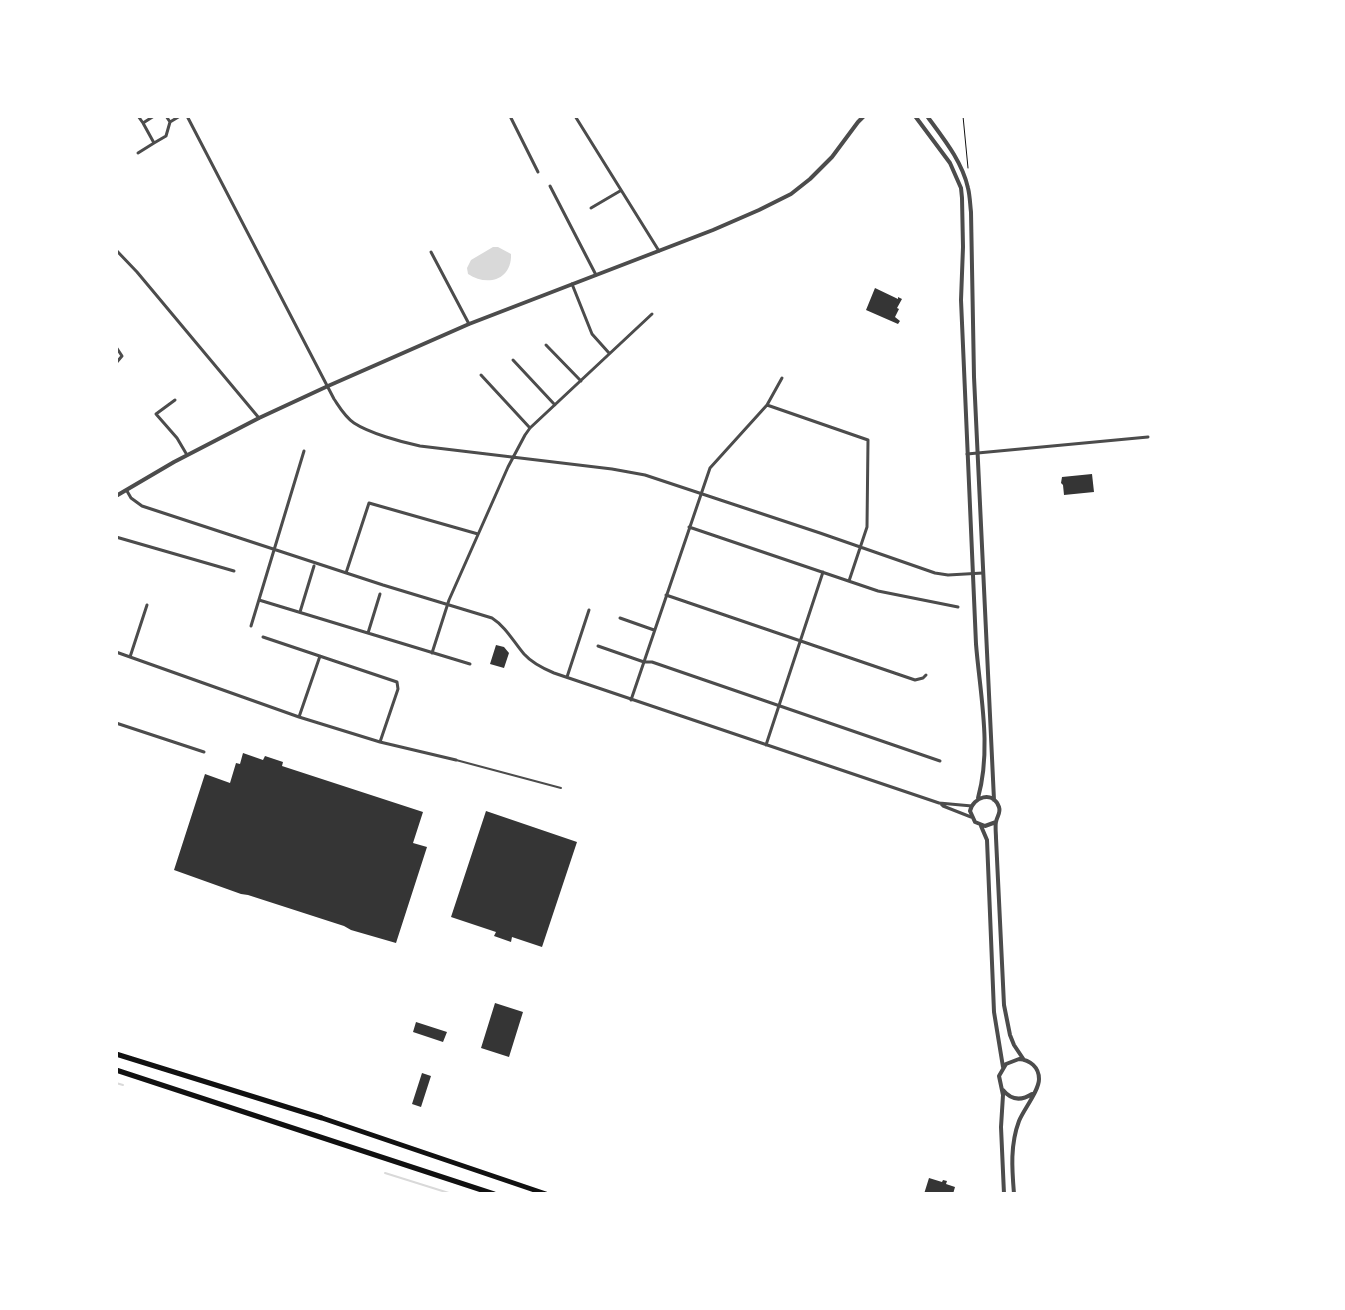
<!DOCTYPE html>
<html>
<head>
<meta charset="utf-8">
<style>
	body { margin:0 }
	#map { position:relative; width:1345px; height:1310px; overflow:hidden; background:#fff; font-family:Figtree,sans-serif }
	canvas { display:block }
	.frame { position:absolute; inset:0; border:118px solid #fff; pointer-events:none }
</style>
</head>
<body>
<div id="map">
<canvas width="1345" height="1310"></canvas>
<div class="frame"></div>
</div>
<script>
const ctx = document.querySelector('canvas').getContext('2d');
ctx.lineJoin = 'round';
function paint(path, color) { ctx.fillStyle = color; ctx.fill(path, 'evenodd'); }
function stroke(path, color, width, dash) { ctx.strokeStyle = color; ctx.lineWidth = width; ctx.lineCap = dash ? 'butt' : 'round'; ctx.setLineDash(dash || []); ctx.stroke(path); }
paint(new Path2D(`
	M 493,247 L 498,247 L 511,254 C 512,280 487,287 468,274 L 467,268 L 471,260 Z`), '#d9d9d9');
stroke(new Path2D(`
	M 116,1083 L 123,1085
	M 385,1173 L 452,1194`), '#d9d9d9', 2);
paint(new Path2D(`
	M 875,288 L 898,299 L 898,297 L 902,299 L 897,308 L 899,309 L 895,317 L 900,321 L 898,324 L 866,310 Z
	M 1092,474 L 1094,492 L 1064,495 L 1063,485 L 1061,483 L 1062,477 Z
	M 496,645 L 504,647 L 509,653 L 504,668 L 490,664 Z
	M 243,753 L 263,760 L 265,756 L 283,762 L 282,766 L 423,812 L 413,843 L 427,847 L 396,943 L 351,930 L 344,926 L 248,895 L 241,894 L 174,870 L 205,774 L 230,783 L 236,763 L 240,764 Z
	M 486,811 L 577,842 L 542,947 L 512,937 L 511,942 L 494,936 L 496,932 L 451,917 Z
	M 495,1003 L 523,1012 L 509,1057 L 481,1048 Z
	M 416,1022 L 447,1032 L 443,1042 L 413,1032 Z
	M 422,1073 L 431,1076 L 421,1107 L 412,1104 Z
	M 929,1178 L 942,1182 L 943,1180 L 947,1181 L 946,1184 L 955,1187 L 953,1194 L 924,1194 Z`), '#353535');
stroke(new Path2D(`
	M 963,116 L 968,168`), '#111', 1);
stroke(new Path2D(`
	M 456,760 L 561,788`), '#4c4c4c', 2);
stroke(new Path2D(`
	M 138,116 L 143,123
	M 154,116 L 143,123 L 154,143 L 166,136 L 170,122 L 180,116
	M 166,116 L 170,122
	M 187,116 L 334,399 C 340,408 345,417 354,423 C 369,433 401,442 420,446 L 612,469 L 645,475 L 820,533 L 935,573 L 948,575 L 983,573
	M 510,116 L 538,172
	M 575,116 L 659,251
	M 138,153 L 154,143
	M 550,186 L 596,275
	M 591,208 L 620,191
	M 116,250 L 137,272 L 259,418
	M 431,252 L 469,324
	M 572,284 L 592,334 L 609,353
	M 546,345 L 581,381
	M 116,347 L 122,356 L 116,363
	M 513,360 L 555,405
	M 481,375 L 530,428
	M 175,400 L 156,414 L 177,438 L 187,455
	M 767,405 L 868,440 L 867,527 L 849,581
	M 967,454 L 1148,437
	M 127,491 L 131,498 L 142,506 L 383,585 L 492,618 C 506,627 513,641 524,654 C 532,663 542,668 554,673 L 939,803 L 972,806
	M 689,527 L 878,591 L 958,607
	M 116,537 L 234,571
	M 346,573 L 369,503 L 478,534
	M 666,595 L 915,680 L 923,678 L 926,675
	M 259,600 L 470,664
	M 300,612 L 314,566
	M 620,618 L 654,630
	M 251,626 L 304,451
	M 368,633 L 380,594
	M 263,637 L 397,682 L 398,689 L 380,742
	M 598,646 L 644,662 L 652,662 L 940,761
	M 116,652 L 299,717 L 380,742 L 456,760
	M 432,653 L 449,600 L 508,467 L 525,435 L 530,428 L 652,314
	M 130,657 L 147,605
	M 567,677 L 589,610
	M 631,700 L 710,468 L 767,405 L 782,378
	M 299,717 L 320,656
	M 116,723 L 204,752
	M 766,745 L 823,572
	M 940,803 L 943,806 L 971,817`), '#4c4c4c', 3);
stroke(new Path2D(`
	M 915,116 L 950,163 L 961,188 L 962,198 L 963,247 L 961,300 L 976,644 C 980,694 992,748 978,798
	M 927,116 C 943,138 962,161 968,188 C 970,196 970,204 971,212 L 974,377 L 994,800
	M 116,496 L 174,462 L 259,418 L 328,386 L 469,324 L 713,230 L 759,210 L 791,194 L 810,179 L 832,157 L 858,122 L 864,116
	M 996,822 L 985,826 L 975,822 L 970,811 C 973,797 993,790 999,807 C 1001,813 997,816 996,822 C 995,826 996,834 996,838 L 1004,1005 L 1010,1035 L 1014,1045 L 1024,1060
	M 981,826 L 987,840 L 994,1012 L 1003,1067
	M 1003,1090 C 1011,1100 1021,1101 1032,1094
	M 1004,1194 L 1001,1127 L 1003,1095 L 999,1076 L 1006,1064 L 1019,1059 C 1030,1060 1039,1067 1039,1079 C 1039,1091 1024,1109 1019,1121 C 1010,1145 1012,1169 1014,1194`), '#4c4c4c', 4);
stroke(new Path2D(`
	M 116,1054 L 322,1118 L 546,1194
	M 116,1070 L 494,1194`), '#111', 5);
</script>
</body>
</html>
